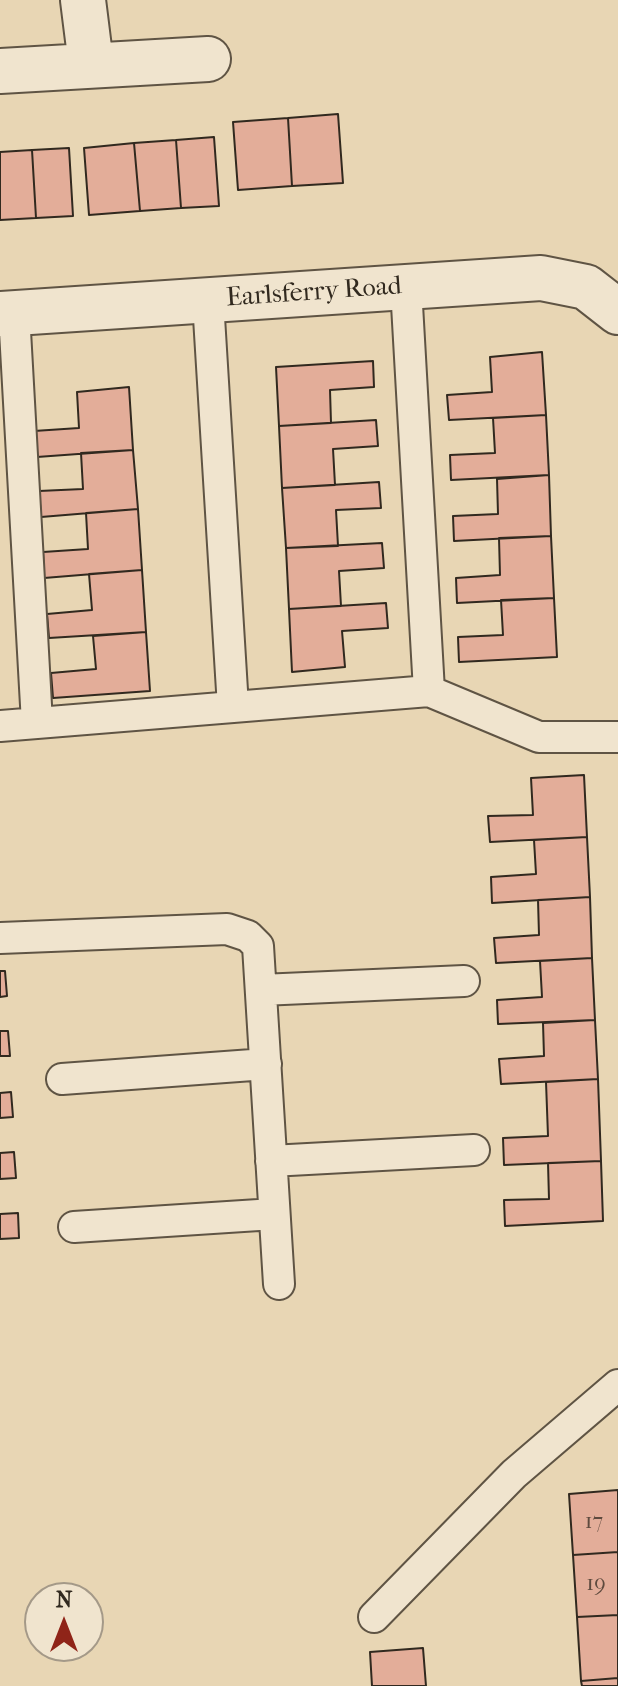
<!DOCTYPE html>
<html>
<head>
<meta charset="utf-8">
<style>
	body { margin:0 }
	#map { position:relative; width:618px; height:1686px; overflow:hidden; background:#e8d6b4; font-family:"IM FELL French Canon",serif }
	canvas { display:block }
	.north { position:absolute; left:24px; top:1582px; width:80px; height:80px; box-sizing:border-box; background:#f0e4ce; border:2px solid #a49988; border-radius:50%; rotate:0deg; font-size:22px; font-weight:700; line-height:32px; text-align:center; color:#31291f }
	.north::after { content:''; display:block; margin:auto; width:28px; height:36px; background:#8f2418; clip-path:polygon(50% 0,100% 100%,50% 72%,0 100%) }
</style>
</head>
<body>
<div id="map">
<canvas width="618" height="1686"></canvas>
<div class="north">N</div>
</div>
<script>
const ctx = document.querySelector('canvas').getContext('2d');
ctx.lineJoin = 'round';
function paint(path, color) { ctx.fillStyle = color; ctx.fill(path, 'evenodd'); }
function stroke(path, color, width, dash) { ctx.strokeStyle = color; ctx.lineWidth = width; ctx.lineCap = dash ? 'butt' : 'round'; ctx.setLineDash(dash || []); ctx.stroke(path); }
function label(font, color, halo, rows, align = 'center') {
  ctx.font = font + ' "IM FELL French Canon",serif'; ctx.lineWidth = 6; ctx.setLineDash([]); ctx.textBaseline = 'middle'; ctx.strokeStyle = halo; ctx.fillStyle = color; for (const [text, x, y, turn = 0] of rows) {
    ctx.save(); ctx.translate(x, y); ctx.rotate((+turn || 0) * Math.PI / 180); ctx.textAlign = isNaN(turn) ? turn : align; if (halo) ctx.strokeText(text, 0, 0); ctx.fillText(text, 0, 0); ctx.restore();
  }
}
const building = new Path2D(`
	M 338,114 L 343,183 L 292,186 L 288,118 Z
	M 288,118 L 292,186 L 238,190 L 233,122 Z
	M 214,137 L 219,206 L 181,208 L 176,140 Z
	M 176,140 L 181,208 L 140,211 L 134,143 Z
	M 134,143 L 140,211 L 89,215 L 84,148 Z
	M 69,148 L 73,216 L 36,218 L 32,150 Z
	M 32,150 L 36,218 L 0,220 L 0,152 Z
	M 542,352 L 546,415 L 449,420 L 447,395 L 492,392 L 490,357 Z
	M 373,361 L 374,387 L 330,390 L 331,423 L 279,426 L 276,367 Z
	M 129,387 L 133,450 L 37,457 L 34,431 L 79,428 L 77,392 Z
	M 546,415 L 549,475 L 451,480 L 450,455 L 495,453 L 493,418 Z
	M 376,420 L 378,446 L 333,449 L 335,485 L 282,488 L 279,426 Z
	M 133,450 L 138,509 L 41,517 L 39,491 L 83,489 L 81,453 Z
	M 549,475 L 551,536 L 454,541 L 453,516 L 498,514 L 497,479 Z
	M 379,482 L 381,508 L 336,510 L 338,546 L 286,548 L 282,488 Z
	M 138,509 L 142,570 L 44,578 L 43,552 L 88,549 L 86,513 Z
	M 551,536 L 554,598 L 457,603 L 456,578 L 500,575 L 499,538 Z
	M 382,543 L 384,568 L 339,571 L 341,606 L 289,609 L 286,548 Z
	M 142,570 L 146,632 L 49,638 L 47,614 L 92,610 L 89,574 Z
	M 554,598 L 557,657 L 459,662 L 458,637 L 503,635 L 501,600 Z
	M 386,603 L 388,628 L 342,631 L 345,667 L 292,672 L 289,609 Z
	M 146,632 L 150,691 L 53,698 L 51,673 L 96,669 L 93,636 Z
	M 584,775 L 587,837 L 490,842 L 488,816 L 533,815 L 531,778 Z
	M 587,837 L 590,897 L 492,903 L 491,877 L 536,874 L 534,840 Z
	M 590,897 L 592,958 L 496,963 L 494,938 L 539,935 L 538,900 Z
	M 592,958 L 595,1020 L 498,1024 L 497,1000 L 542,997 L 540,961 Z
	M 0,971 L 5,971 L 7,996 L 0,997 Z
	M 595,1020 L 598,1079 L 501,1084 L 499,1059 L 544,1056 L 543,1023 Z
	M 0,1031 L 8,1031 L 10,1056 L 0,1056 Z
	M 598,1079 L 601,1161 L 504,1165 L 503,1138 L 548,1136 L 546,1082 Z
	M 11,1092 L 13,1117 L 0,1118 L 0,1093 Z
	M 14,1152 L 16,1178 L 0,1179 L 0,1153 Z
	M 601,1161 L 603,1221 L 505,1226 L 504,1200 L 549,1199 L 548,1163 Z
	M 18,1213 L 19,1238 L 0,1239 L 0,1214 Z
	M 618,1490 L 618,1552 L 573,1555 L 569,1494 Z
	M 618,1552 L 618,1615 L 577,1617 L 573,1555 Z
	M 618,1615 L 618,1678 L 581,1681 L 577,1617 Z
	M 423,1648 L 426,1686 L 372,1686 L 370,1652 Z
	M 618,1678 L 618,1686 L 582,1686 L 581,1681 Z`);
paint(building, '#e3ad99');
stroke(building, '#31291f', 2);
const lane = new Path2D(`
	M 406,287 L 429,691
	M 208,301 L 233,707
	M 14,313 L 37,723
	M 0,726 L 429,691 L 539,737 L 618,737
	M 0,938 L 227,929 L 248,936 L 258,946 L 279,1284
	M 261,990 L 464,981
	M 62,1079 L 266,1064
	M 271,1161 L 474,1150
	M 74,1227 L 274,1214
	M 374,1617 L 514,1474 L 618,1385`);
const street = new Path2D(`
	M 83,0 L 91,64
	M 0,71 L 208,59
	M 0,314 L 541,278 L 586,287 L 618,312`);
stroke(lane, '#5f5444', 34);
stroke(street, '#5f5444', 48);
stroke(lane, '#f0e4ce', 30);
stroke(street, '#f0e4ce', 44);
label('22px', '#5e4a3e', null, [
	["17",594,1523],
	["19",596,1585]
]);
label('26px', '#31291f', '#f0e4ce', [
	["Earlsferry Road",314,293,-4]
]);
</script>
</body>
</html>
